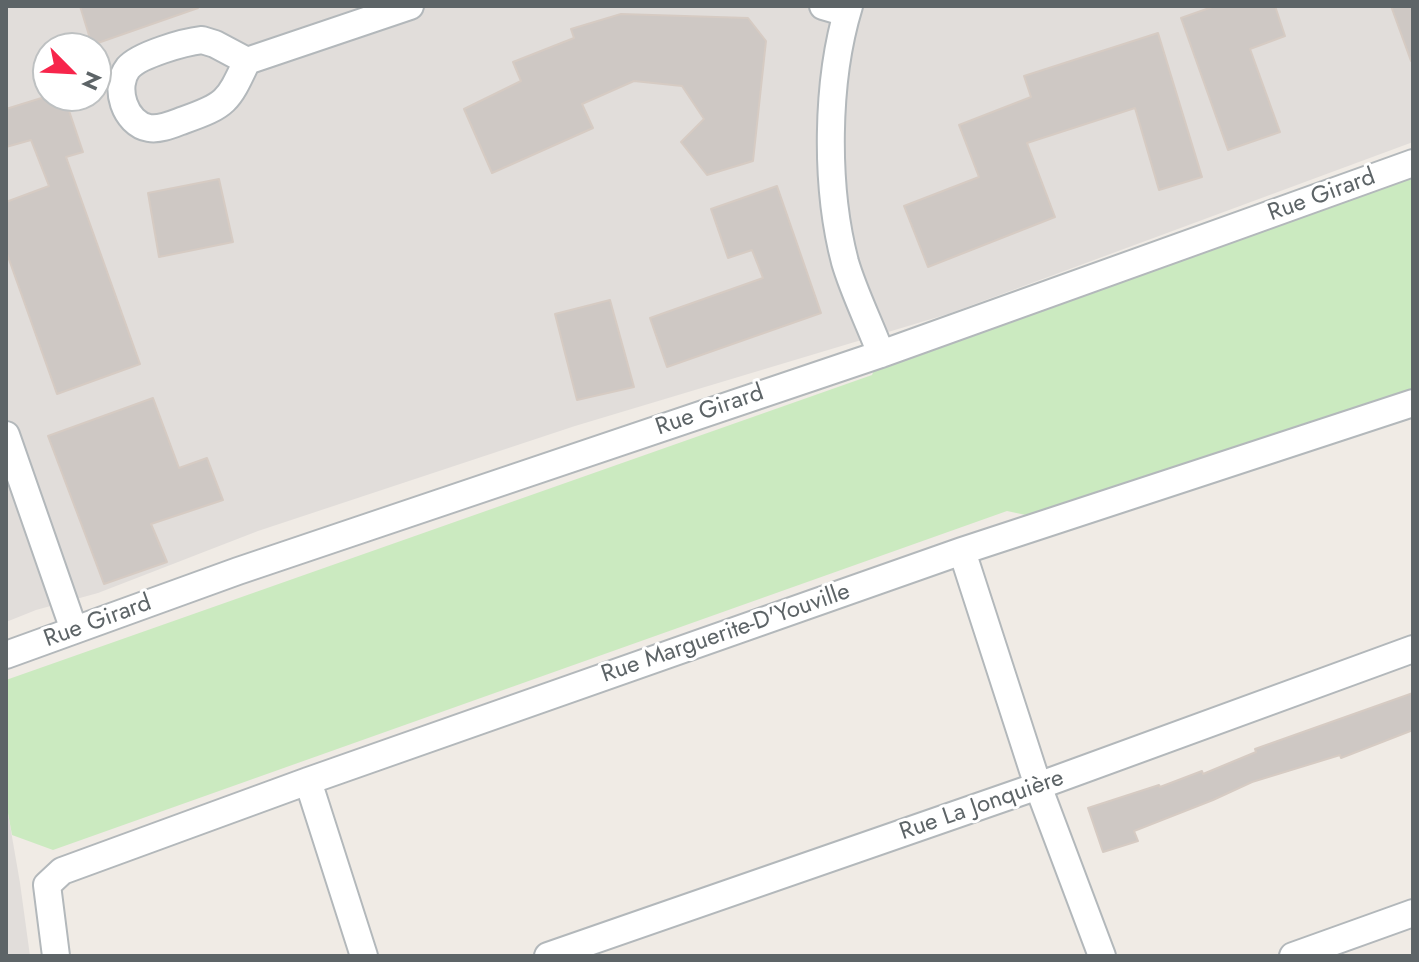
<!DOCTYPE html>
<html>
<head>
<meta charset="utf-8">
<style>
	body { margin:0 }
	#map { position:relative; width:1419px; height:962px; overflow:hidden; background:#f0ebe5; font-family:Jost,sans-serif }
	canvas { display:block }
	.frame { position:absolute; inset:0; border:8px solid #5d6467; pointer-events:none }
	.north { position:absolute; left:32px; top:32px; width:80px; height:80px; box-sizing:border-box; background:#fff; border:2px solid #bec1c2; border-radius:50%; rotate:114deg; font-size:22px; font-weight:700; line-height:32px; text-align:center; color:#5d6467 }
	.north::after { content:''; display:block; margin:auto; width:28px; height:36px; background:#f7254b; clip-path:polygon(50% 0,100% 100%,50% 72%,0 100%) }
</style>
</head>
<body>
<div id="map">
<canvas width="1419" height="962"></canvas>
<div class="frame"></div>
<div class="north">N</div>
</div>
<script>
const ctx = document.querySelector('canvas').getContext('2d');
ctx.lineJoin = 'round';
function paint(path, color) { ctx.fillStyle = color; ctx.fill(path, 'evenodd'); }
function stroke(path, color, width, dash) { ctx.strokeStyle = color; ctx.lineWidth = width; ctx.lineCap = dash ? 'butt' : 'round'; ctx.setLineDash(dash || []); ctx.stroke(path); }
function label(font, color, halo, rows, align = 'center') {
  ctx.font = font + ' Jost,sans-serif'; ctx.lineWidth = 6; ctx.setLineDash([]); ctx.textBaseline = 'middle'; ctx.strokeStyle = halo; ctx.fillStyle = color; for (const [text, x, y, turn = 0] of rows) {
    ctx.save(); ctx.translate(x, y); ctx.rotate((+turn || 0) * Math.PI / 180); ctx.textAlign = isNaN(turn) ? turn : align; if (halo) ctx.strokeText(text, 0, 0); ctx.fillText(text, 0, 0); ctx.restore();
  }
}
paint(new Path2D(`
	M 6,6 L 1413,6 L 1413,142 L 948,314 L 575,426 L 258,531 L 98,593 L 36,610 L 6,622 ZM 48,48 L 96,48 L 96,96 L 48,96 Z
	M 6,802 L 20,883 L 30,956 L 6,956 Z`), '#e1ddda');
paint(new Path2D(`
	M 1413,155 L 1413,404 L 1068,524 L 1007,511 L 53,850 L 12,835 L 6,802 L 6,680 L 872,375 L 881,353 Z`), '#cbeac0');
const building = new Path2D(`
	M 80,6 L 198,6 L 198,8 L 92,45 Z
	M 1215,6 L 1275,6 L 1285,36 L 1250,49 L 1280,132 L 1228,150 L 1181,18 Z
	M 1391,6 L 1413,6 L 1413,61 L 1411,61 Z
	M 621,14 L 748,18 L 766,41 L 753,161 L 707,175 L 681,142 L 704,119 L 682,86 L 634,81 L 582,104 L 593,128 L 492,173 L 464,109 L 521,81 L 513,62 L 574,38 L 571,29 Z
	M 1158,33 L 1202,177 L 1159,190 L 1135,108 L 1027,143 L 1055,217 L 928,267 L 904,206 L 979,177 L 959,125 L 1031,97 L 1024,76 Z
	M 48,96 L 64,96 L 83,152 L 66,157 L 140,364 L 57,394 L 6,251 L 6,202 L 49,186 L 31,140 L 6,147 L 6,109 Z
	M 219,179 L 233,242 L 159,257 L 148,193 Z
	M 777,186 L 821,313 L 667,367 L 650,318 L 763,278 L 752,250 L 728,258 L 711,209 Z
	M 610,300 L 634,387 L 577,400 L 555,314 Z
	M 153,398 L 179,468 L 207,458 L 223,500 L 151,524 L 167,562 L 104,584 L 48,436 Z
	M 1413,693 L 1413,730 L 1341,758 L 1340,755 L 1252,782 L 1213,800 L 1134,831 L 1138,841 L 1103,852 L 1088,808 L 1159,785 L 1160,787 L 1202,771 L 1203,774 L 1256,752 L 1255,749 Z`);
paint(building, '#cec8c4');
stroke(building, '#d6cbc3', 2);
const minor = new Path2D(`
	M 823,6 L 847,13
	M 849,6 C 826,81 825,186 845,262 C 854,293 870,324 881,354
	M 202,40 L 215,44 L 247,61 C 228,101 227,105 184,120 C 173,124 160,130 149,128 C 125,124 113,87 128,68 C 139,55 184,42 202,40 Z
	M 247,61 L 410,6
	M 6,435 L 74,630
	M 962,551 L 1038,786 L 1102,956
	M 6,655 L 238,571 L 881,354 L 1413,163
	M 308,781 L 364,956
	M 56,956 L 47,885 L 62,871 L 308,781 L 962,551 L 1413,403
	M 548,956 L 1038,786 L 1413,649
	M 1293,956 L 1413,913`);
stroke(minor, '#b3b8bb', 30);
stroke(minor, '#fff', 26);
label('24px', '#5d6467', '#fff', [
	["Rue Girard",1322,196,-20],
	["Rue Girard",710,411,-19],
	["Rue Girard",98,622,-20],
	["Rue Marguerite-D'Youville",726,634,-19],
	["Rue La Jonquière",982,806,-19]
]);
</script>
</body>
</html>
